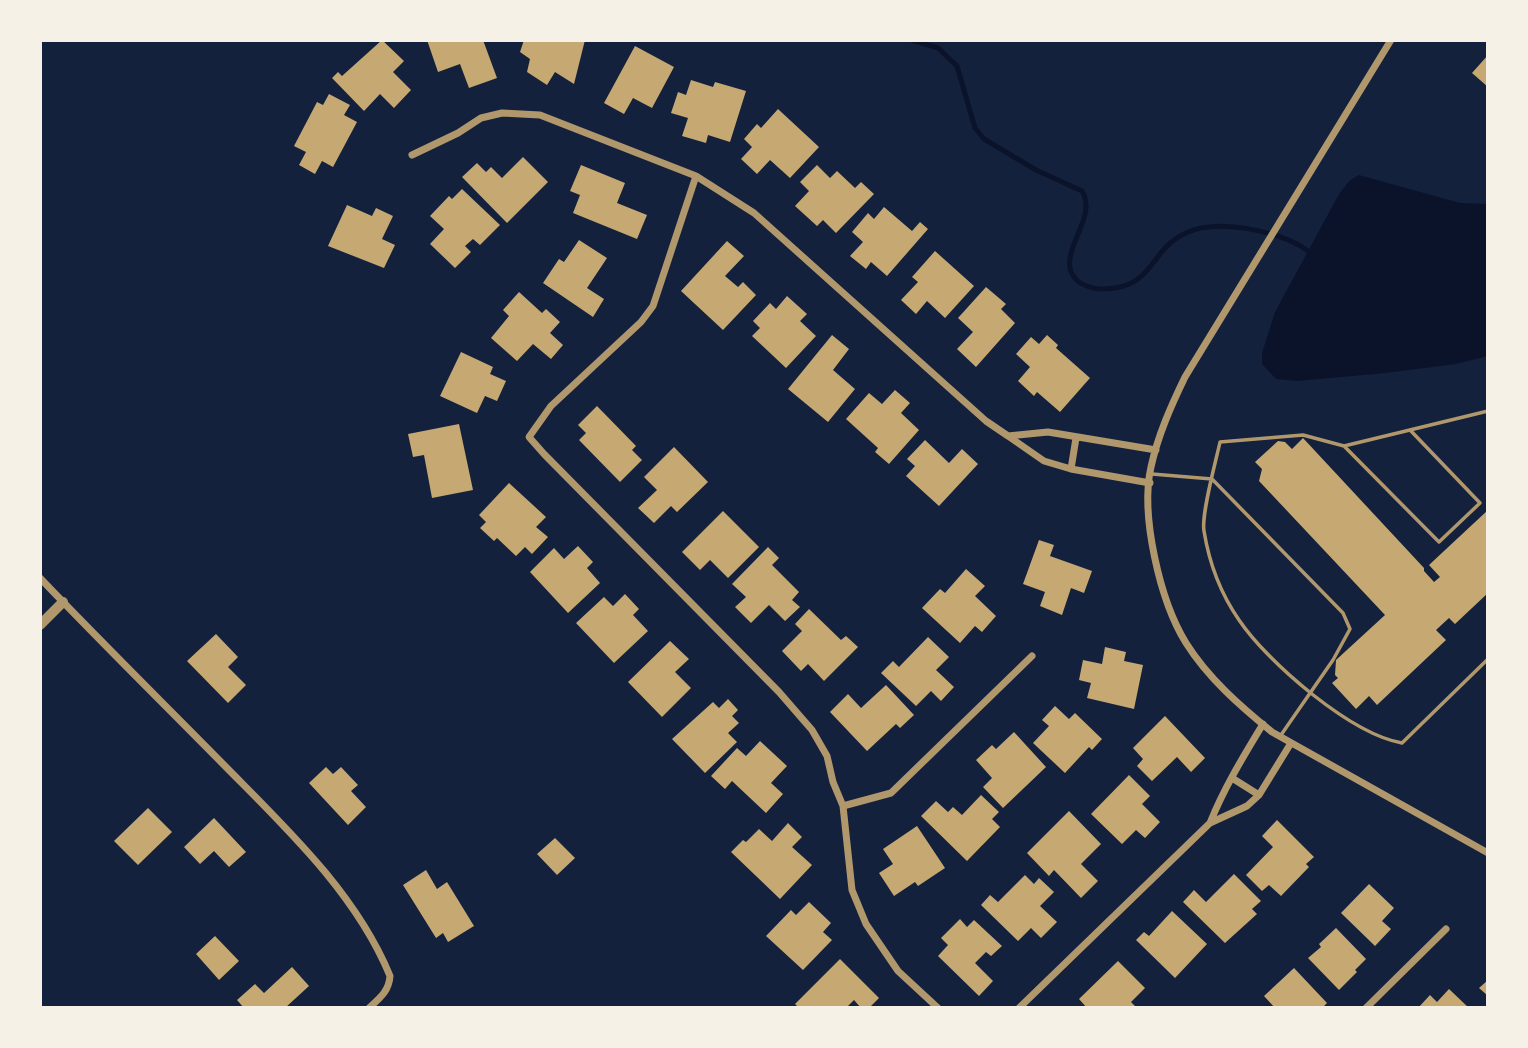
<!DOCTYPE html>
<html>
<head>
<meta charset="utf-8">
<style>
	body { margin:0 }
	#map { position:relative; width:1528px; height:1048px; overflow:hidden; background:#14213d; font-family:"IBM Plex Serif",serif }
	canvas { display:block }
	.frame { position:absolute; inset:0; border:42px solid #f6f1e7; pointer-events:none }
</style>
</head>
<body>
<div id="map">
<canvas width="1528" height="1048"></canvas>
<div class="frame"></div>
</div>
<script>
const ctx = document.querySelector('canvas').getContext('2d');
ctx.lineJoin = 'round';
function paint(path, color) { ctx.fillStyle = color; ctx.fill(path, 'evenodd'); }
function stroke(path, color, width, dash) { ctx.strokeStyle = color; ctx.lineWidth = width; ctx.lineCap = dash ? 'butt' : 'round'; ctx.setLineDash(dash || []); ctx.stroke(path); }
paint(new Path2D(`
	M 1359,175 L 1460,203 L 1488,204 L 1488,356 L 1456,364 L 1385,373 L 1298,381 L 1276,379 L 1262,364 L 1262,353 L 1275,312 L 1339,194 L 1350,180 Z`), '#0b132b');
stroke(new Path2D(`
	M 912,40 L 938,48 L 957,66 L 975,128 L 984,139 L 1036,170 L 1082,191 C 1099,218 1056,253 1074,277 C 1079,285 1093,289 1102,289 C 1155,289 1148,250 1186,233 C 1217,218 1282,231 1308,251`), '#0b132b', 5);
paint(new Path2D(`
	M 382,40 L 404,61 L 393,72 L 411,90 L 394,108 L 380,94 L 364,111 L 332,78 L 338,72 L 342,76 Z
	M 427,40 L 483,40 L 497,78 L 469,88 L 460,64 L 438,72 Z
	M 524,40 L 585,40 L 574,84 L 555,72 L 547,85 L 527,72 L 530,59 L 520,52 Z
	M 635,46 L 674,67 L 652,108 L 633,98 L 624,114 L 604,103 Z
	M 1488,55 L 1488,87 L 1472,73 Z
	M 691,80 L 713,87 L 715,82 L 746,91 L 730,142 L 708,135 L 706,143 L 682,136 L 688,118 L 671,113 L 678,92 L 686,95 Z
	M 329,94 L 350,105 L 344,115 L 357,122 L 333,167 L 322,161 L 315,174 L 299,165 L 306,152 L 294,146 L 317,102 L 323,105 Z
	M 778,109 L 819,147 L 790,178 L 770,160 L 757,174 L 741,159 L 752,147 L 744,139 L 757,124 L 761,128 Z
	M 523,157 L 548,182 L 507,223 L 462,177 L 477,163 L 486,172 L 491,167 L 502,178 Z
	M 581,165 L 625,183 L 617,203 L 647,215 L 637,239 L 573,213 L 580,195 L 570,191 Z
	M 817,165 L 830,178 L 837,171 L 855,188 L 861,182 L 874,194 L 836,233 L 823,220 L 817,226 L 795,206 L 809,191 L 800,182 Z
	M 462,189 L 500,225 L 480,245 L 473,239 L 465,246 L 471,252 L 455,268 L 430,244 L 444,229 L 430,216 L 449,196 L 452,199 Z
	M 347,205 L 372,216 L 376,208 L 393,216 L 382,239 L 395,245 L 384,268 L 328,246 Z
	M 884,207 L 912,231 L 920,222 L 928,229 L 887,276 L 871,262 L 866,269 L 850,256 L 863,242 L 852,232 L 868,213 L 874,219 Z
	M 579,240 L 607,258 L 587,288 L 604,299 L 593,317 L 543,283 L 559,259 L 564,262 Z
	M 727,241 L 744,256 L 725,276 L 738,287 L 743,282 L 756,295 L 723,330 L 681,291 Z
	M 935,251 L 974,286 L 945,318 L 927,301 L 916,314 L 901,300 L 918,282 L 912,277 Z
	M 986,287 L 1006,304 L 1001,309 L 1015,323 L 976,367 L 957,349 L 973,332 L 958,318 Z
	M 519,292 L 542,313 L 546,309 L 560,322 L 550,333 L 563,345 L 551,359 L 533,344 L 517,361 L 491,338 L 509,316 L 503,310 Z
	M 787,296 L 807,314 L 800,321 L 816,336 L 786,368 L 752,336 L 760,328 L 753,321 L 770,303 L 776,309 Z
	M 832,335 L 849,349 L 833,370 L 855,389 L 828,422 L 788,389 Z
	M 1047,335 L 1058,345 L 1056,348 L 1090,378 L 1060,412 L 1037,392 L 1034,396 L 1018,381 L 1030,367 L 1016,354 L 1031,337 L 1039,344 Z
	M 461,352 L 493,367 L 490,374 L 506,381 L 497,401 L 485,396 L 477,413 L 440,396 Z
	M 895,390 L 910,403 L 901,413 L 919,430 L 889,464 L 875,452 L 878,448 L 846,419 L 869,393 L 882,404 Z
	M 597,406 L 636,446 L 632,450 L 642,460 L 620,482 L 579,440 L 586,433 L 578,425 Z
	M 459,424 L 473,490 L 432,498 L 424,455 L 413,457 L 408,434 Z
	M 1303,438 L 1424,568 L 1424,571 L 1434,582 L 1440,577 L 1429,565 L 1488,510 L 1488,593 L 1455,624 L 1449,618 L 1436,630 L 1446,640 L 1377,705 L 1369,696 L 1356,709 L 1332,683 L 1338,678 L 1335,675 L 1336,660 L 1385,615 L 1259,481 L 1262,469 L 1255,462 L 1278,441 L 1285,442 L 1292,449 Z
	M 925,440 L 949,463 L 962,449 L 978,464 L 939,506 L 906,476 L 915,466 L 907,459 Z
	M 674,447 L 708,482 L 677,512 L 671,506 L 654,523 L 638,508 L 657,490 L 644,477 Z
	M 509,483 L 546,517 L 536,527 L 548,537 L 532,554 L 525,547 L 516,556 L 497,538 L 494,541 L 480,528 L 486,522 L 479,515 Z
	M 723,511 L 759,547 L 728,578 L 710,560 L 700,570 L 682,552 Z
	M 1039,540 L 1054,545 L 1050,556 L 1092,571 L 1084,593 L 1071,588 L 1062,615 L 1040,606 L 1045,592 L 1023,584 Z
	M 578,546 L 593,562 L 587,568 L 600,583 L 568,613 L 530,572 L 554,548 L 564,559 Z
	M 768,547 L 779,558 L 772,565 L 799,592 L 792,600 L 800,607 L 785,621 L 769,605 L 751,623 L 735,607 L 746,597 L 732,584 Z
	M 966,569 L 985,586 L 975,596 L 996,616 L 982,632 L 975,626 L 960,643 L 922,608 L 940,589 L 945,593 Z
	M 625,594 L 639,609 L 633,615 L 648,631 L 614,663 L 576,623 L 604,597 L 613,606 Z
	M 809,609 L 841,640 L 846,636 L 858,647 L 824,681 L 808,664 L 801,671 L 782,651 L 802,631 L 795,624 Z
	M 216,634 L 238,657 L 228,667 L 246,685 L 228,703 L 187,661 Z
	M 928,637 L 949,657 L 936,670 L 954,687 L 941,701 L 931,691 L 916,706 L 881,673 L 893,661 L 899,667 Z
	M 670,641 L 689,659 L 675,672 L 691,688 L 662,717 L 628,682 Z
	M 1105,647 L 1126,652 L 1124,661 L 1143,665 L 1134,709 L 1087,698 L 1091,683 L 1079,680 L 1083,660 L 1102,664 Z
	M 886,685 L 914,715 L 900,728 L 896,724 L 867,751 L 830,712 L 848,694 L 861,708 Z
	M 728,699 L 738,710 L 732,716 L 739,723 L 728,733 L 737,742 L 705,773 L 672,739 L 713,702 L 719,708 Z
	M 1055,706 L 1069,719 L 1075,713 L 1102,739 L 1092,750 L 1089,747 L 1065,773 L 1033,743 L 1049,726 L 1042,720 Z
	M 1165,716 L 1205,758 L 1191,772 L 1177,757 L 1152,781 L 1137,766 L 1143,759 L 1133,748 Z
	M 1014,732 L 1046,767 L 1003,808 L 983,787 L 992,778 L 976,760 L 992,745 L 996,749 Z
	M 760,741 L 787,766 L 771,783 L 783,794 L 766,813 L 732,781 L 725,789 L 711,776 L 737,748 L 746,756 Z
	M 326,767 L 333,774 L 341,767 L 358,785 L 351,791 L 366,807 L 348,825 L 309,783 Z
	M 1129,775 L 1150,796 L 1142,804 L 1160,822 L 1145,838 L 1136,830 L 1122,844 L 1091,814 Z
	M 981,795 L 999,812 L 992,819 L 1000,827 L 967,861 L 921,816 L 936,801 L 948,812 L 953,807 L 962,815 Z
	M 148,808 L 172,832 L 138,865 L 114,841 Z
	M 1069,811 L 1101,844 L 1081,864 L 1098,881 L 1081,898 L 1054,870 L 1049,876 L 1027,853 Z
	M 214,818 L 246,852 L 229,867 L 214,851 L 200,864 L 184,847 Z
	M 1277,820 L 1314,857 L 1306,864 L 1309,867 L 1281,896 L 1269,885 L 1262,891 L 1246,875 L 1273,847 L 1262,836 Z
	M 788,823 L 802,837 L 792,847 L 812,865 L 780,899 L 731,852 L 743,840 L 746,842 L 759,829 L 772,841 Z
	M 917,826 L 945,868 L 918,886 L 915,882 L 894,896 L 879,873 L 893,864 L 883,849 Z
	M 555,838 L 575,858 L 557,875 L 537,854 Z
	M 426,870 L 437,889 L 447,882 L 474,926 L 448,942 L 443,933 L 436,938 L 403,885 Z
	M 1234,874 L 1261,901 L 1252,909 L 1257,914 L 1225,943 L 1183,902 L 1194,890 L 1206,902 Z
	M 1025,875 L 1034,884 L 1039,878 L 1054,892 L 1040,906 L 1057,922 L 1041,938 L 1031,928 L 1018,941 L 981,905 L 990,895 L 998,902 Z
	M 1369,884 L 1394,908 L 1382,921 L 1391,929 L 1375,946 L 1341,913 Z
	M 809,902 L 831,923 L 823,932 L 832,940 L 803,970 L 766,936 L 791,910 L 796,915 Z
	M 1172,911 L 1207,944 L 1175,978 L 1136,940 L 1144,932 L 1149,936 Z
	M 960,919 L 967,927 L 974,920 L 1002,946 L 991,956 L 986,952 L 975,963 L 993,981 L 979,996 L 938,956 L 948,945 L 941,938 Z
	M 1336,928 L 1366,959 L 1355,970 L 1357,972 L 1339,990 L 1308,958 L 1321,947 L 1319,944 Z
	M 215,936 L 239,961 L 219,980 L 196,954 Z
	M 840,959 L 879,998 L 869,1008 L 861,1008 L 854,1000 L 846,1008 L 799,1008 L 795,1004 Z
	M 1118,961 L 1145,988 L 1131,1002 L 1137,1008 L 1087,1008 L 1079,999 Z
	M 292,967 L 309,986 L 285,1008 L 244,1008 L 237,1000 L 255,984 L 264,993 Z
	M 1294,968 L 1327,1003 L 1322,1008 L 1275,1008 L 1264,996 Z
	M 1488,980 L 1488,996 L 1479,988 Z
	M 1449,989 L 1469,1008 L 1418,1008 L 1430,995 L 1437,1002 Z`), '#c6a872');
stroke(new Path2D(`
	M 1488,411 L 1344,446 L 1303,435 L 1220,442 C 1216,461 1201,514 1204,531 C 1209,562 1221,594 1239,620 C 1268,663 1351,734 1402,743 L 1488,659
	M 1344,446 L 1439,542 L 1480,503 L 1411,431
	M 1152,474 L 1212,479 L 1343,613 L 1350,629 L 1333,660 L 1281,735`), '#b1986c', 3.5);
stroke(new Path2D(`
	M 1391,40 L 1185,377 C 1171,406 1158,435 1151,467 C 1140,515 1160,601 1186,643 C 1208,678 1240,706 1272,732 L 1488,853
	M 412,155 L 458,133 L 481,118 L 502,113 L 540,115 L 696,176 L 754,213 L 986,421 L 1008,436
	M 696,176 L 653,306 L 641,322 L 551,406 L 529,437 L 544,454 L 779,692 L 812,730 L 827,756 L 833,782 L 843,806 L 852,890 L 866,924 L 898,971 L 938,1008
	M 1071,469 L 1076,438
	M 1150,483 L 1071,469 L 1044,461 L 1008,436 L 1048,432 L 1156,450
	M 40,578 C 100,641 162,702 223,764 C 285,827 356,893 390,976 C 389,991 380,998 369,1008
	M 1263,724 C 1243,757 1224,788 1210,823 L 1247,806 L 1259,795 L 1291,743
	M 1232,778 L 1259,795
	M 843,806 L 891,793 L 1032,656
	M 1019,1008 L 1210,823
	M 1366,1008 L 1446,929`), '#b1986c', 7);
stroke(new Path2D(`
	M 40,625 L 63,602`), '#b1986c', 10);
</script>
</body>
</html>
